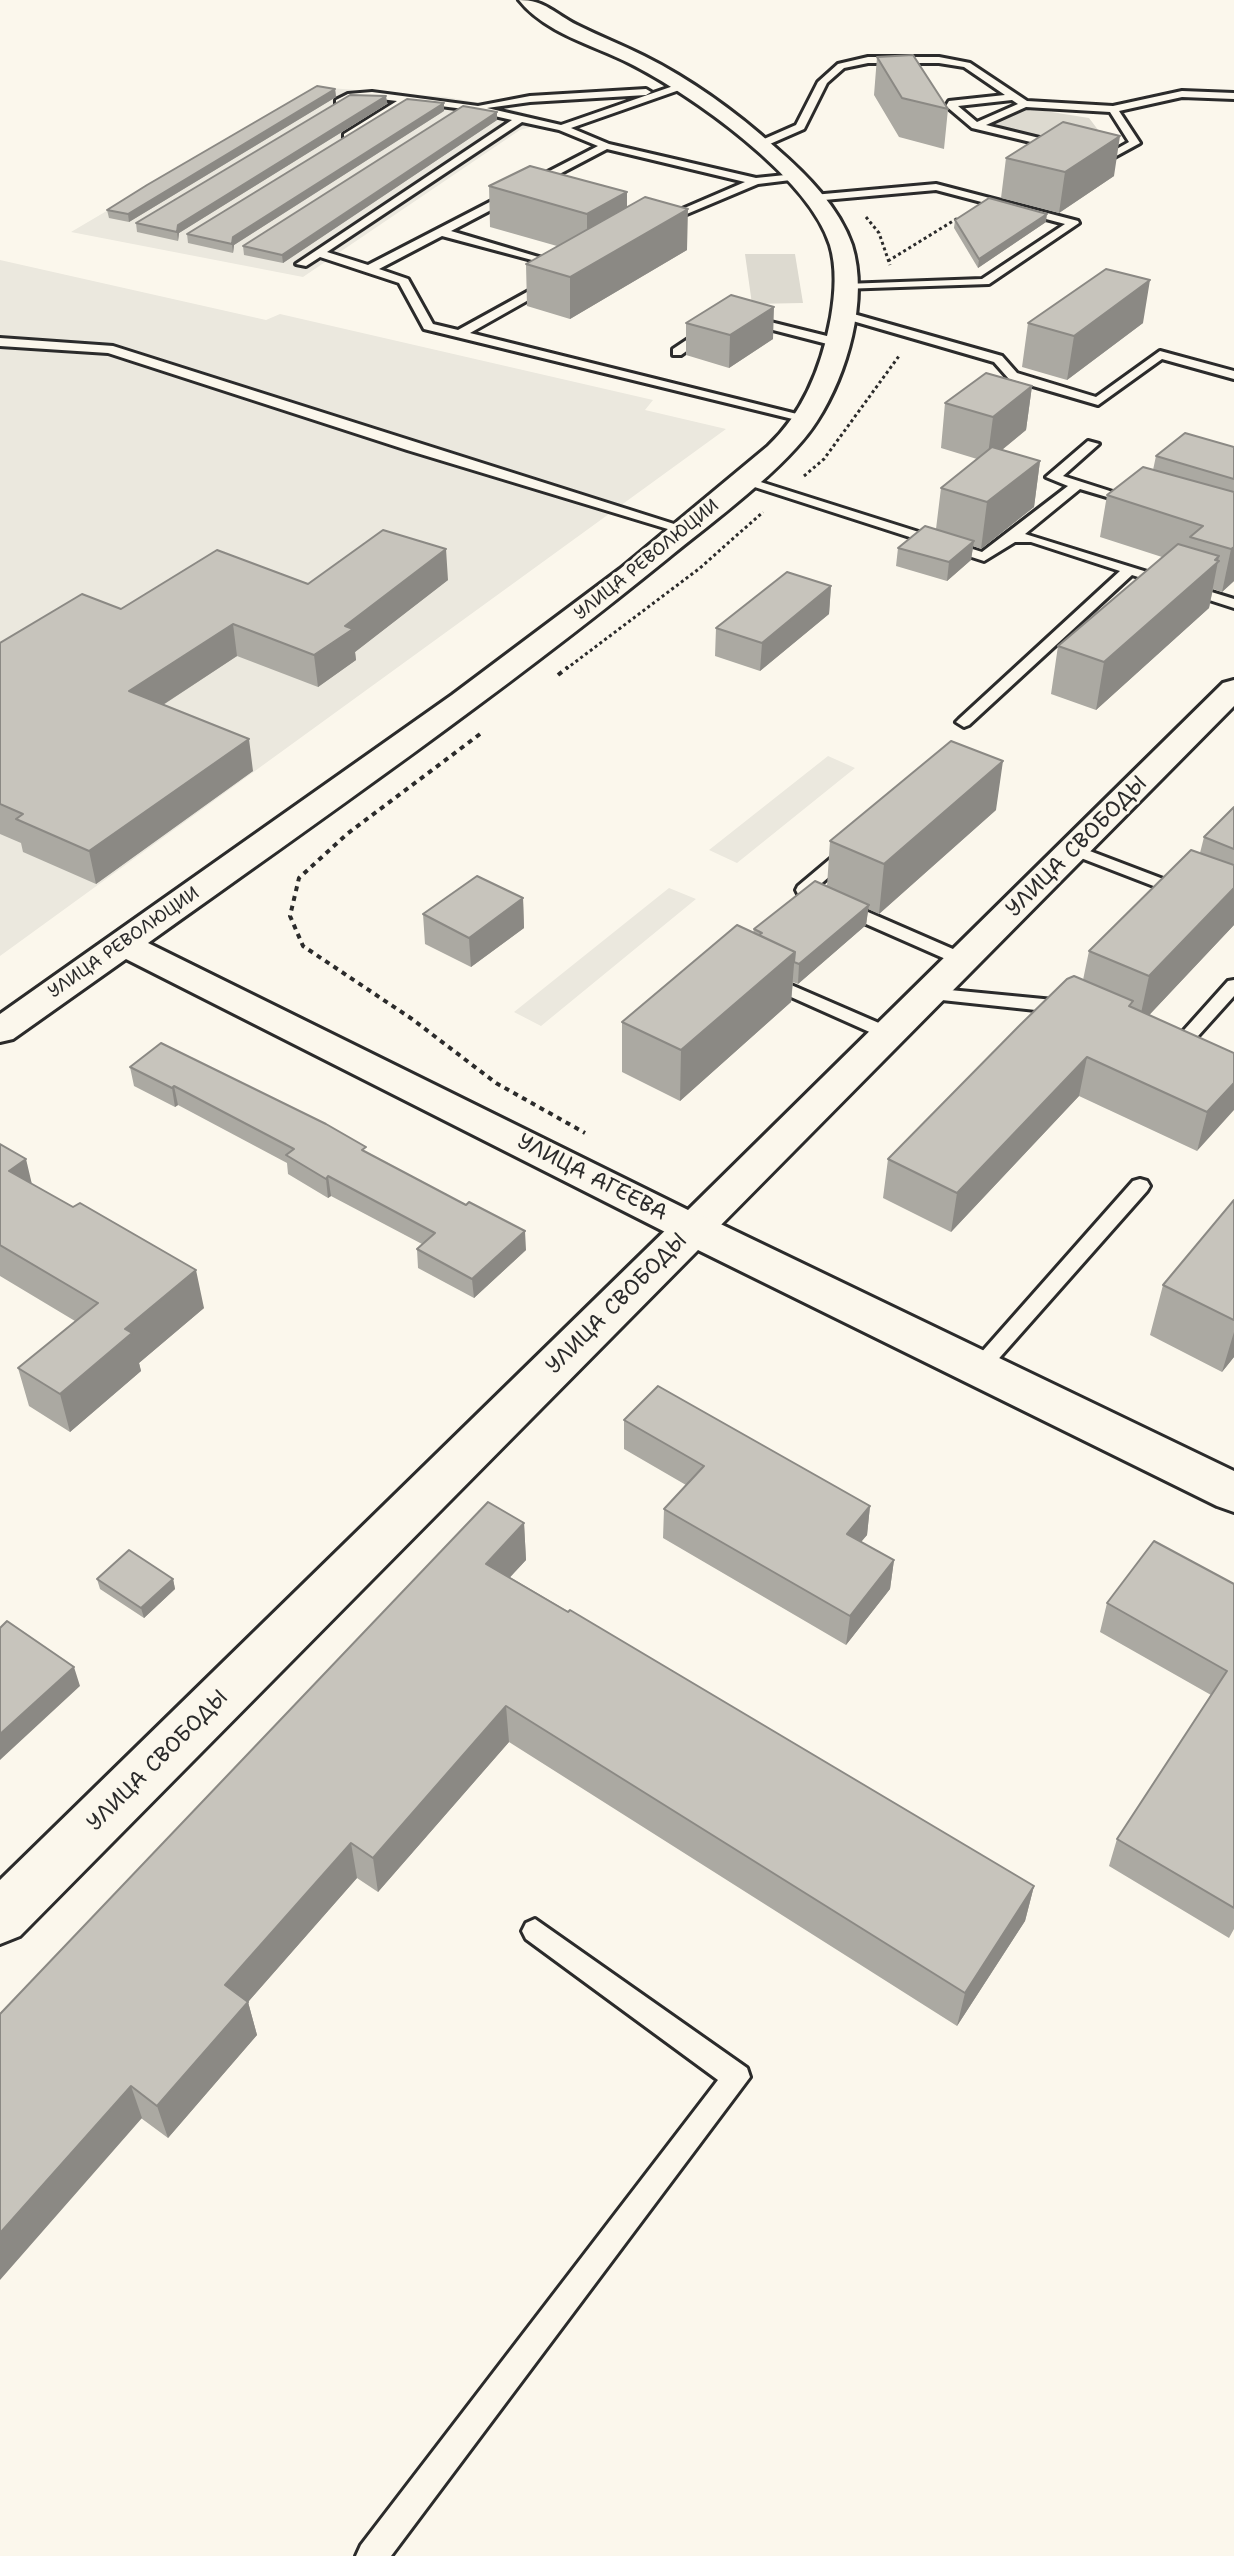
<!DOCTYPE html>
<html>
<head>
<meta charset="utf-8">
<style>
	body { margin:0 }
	canvas { display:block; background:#fbf7ec }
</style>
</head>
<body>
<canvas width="1234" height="2556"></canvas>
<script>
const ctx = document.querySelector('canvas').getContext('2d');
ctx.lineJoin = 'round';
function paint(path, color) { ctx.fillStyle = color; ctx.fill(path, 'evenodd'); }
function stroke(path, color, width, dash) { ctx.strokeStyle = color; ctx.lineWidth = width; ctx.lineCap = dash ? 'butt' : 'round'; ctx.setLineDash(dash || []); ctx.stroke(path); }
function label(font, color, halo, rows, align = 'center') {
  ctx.font = font + ' "Shantell Sans",sans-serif'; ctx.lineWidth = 6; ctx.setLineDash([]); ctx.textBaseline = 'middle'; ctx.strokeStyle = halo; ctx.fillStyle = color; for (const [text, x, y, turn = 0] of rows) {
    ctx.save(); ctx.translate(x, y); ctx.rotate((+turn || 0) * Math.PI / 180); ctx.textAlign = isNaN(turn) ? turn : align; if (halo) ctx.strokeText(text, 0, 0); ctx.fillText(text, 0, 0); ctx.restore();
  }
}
paint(new Path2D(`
	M 317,87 L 446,97 L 503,107 L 553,121 L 520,130 L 303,277 L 71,232 Z
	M 0,260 L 266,320 L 280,314 L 653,400 L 645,410 L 726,429 L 0,956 Z
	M 828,756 L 855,768 L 737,863 L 709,850 Z
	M 669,888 L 696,899 L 541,1026 L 514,1012 Z`), '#ebe8de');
paint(new Path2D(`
	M 1026,108 L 1089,118 L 1105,139 L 1088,150 L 989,126 Z
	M 745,254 L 795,254 L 803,303 L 752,304 Z`), '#dddad0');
const service = new Path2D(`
	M 868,57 L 939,57 L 970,63 L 1027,101 L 1113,106 L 1182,91 L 1234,93 L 1234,99 L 1182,97 L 1119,111 L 1140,143 L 1107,161 L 1090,155 L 1095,152 L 1106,155 L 1129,142 L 1110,112 L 1026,107 L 986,125 L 1064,144 L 1065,146 L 1060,149 L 972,128 L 946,106 L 949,101 L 1005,95 L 964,67 L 939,63 L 868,63 L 844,68 L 827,83 L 804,129 L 763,147 L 755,147 L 755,143 L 796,125 L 818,82 L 838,64 ZM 1012,100 L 1018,104 L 977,122 L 958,106 Z
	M 682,83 L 685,88 L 571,128 L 609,144 L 756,178 L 795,174 L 799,175 L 799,179 L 758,184 L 663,224 L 658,221 L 659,219 L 745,182 L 607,149 L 451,231 L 562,264 L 562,268 L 442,236 L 379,269 L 408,279 L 433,324 L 458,330 L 547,281 L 555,281 L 555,285 L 470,333 L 809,417 L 809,423 L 424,329 L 399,283 L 320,257 L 306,266 L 296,264 L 512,120 L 464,109 L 409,102 L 348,139 L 344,138 L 344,134 L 397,101 L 372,98 L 336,104 L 336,100 L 348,94 L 372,92 L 478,106 L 530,96 L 646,89 L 651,92 L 646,95 L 530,102 L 487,108 L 561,125 ZM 522,122 L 559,130 L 598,146 L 368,265 L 327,252 Z
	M 936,184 L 1078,221 L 1079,223 L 989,284 L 841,289 L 839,287 L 845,284 L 982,279 L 1065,224 L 936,190 L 813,201 L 808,198 L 813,195 Z
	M 843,311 L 1002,356 L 1017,373 L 1096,397 L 1160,351 L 1234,371 L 1234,379 L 1162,359 L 1098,405 L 1009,379 L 994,362 L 839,317 L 837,315 Z
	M 746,316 L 843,340 L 845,343 L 839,347 L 742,322 L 742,318 Z
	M 703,329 L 713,332 L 681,355 L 673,355 L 673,349 Z
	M 0,338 L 113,346 L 693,530 L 681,533 L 407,450 L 108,353 L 0,346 Z
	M 1088,441 L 1099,444 L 1063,476 L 1141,501 L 1134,505 L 1080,489 L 1025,534 L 1234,599 L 1234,608 L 1132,575 L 969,725 L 964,727 L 956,722 L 959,719 L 1120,571 L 1031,542 L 1015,542 L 984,561 L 736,481 L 748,478 L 982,552 L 1068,486 L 1046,477 Z
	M 1074,845 L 1234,906 L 1234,917 L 1068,853 L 1068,847 Z
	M 848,847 L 856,852 L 854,855 L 815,889 L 969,956 L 972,960 L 969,964 L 957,964 L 798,894 L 796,890 L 798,886 L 842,849 Z
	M 768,975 L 895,1030 L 898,1034 L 895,1038 L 883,1038 L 762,984 L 759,980 Z
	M 1234,980 L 1234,996 L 1180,1056 L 1168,1056 L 1165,1052 L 1168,1048 L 1228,981 Z
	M 929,988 L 1064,1001 L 1073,1007 L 1064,1013 L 923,998 L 920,994 L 923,990 Z
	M 1140,1179 L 1147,1181 L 1150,1186 L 1147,1191 L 986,1373 L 972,1373 L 969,1368 L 972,1363 L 1133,1181 Z
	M 535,1919 L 747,2068 L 750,2077 L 391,2556 L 356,2556 L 361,2545 L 718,2080 L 526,1939 L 522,1931 L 526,1923 Z`);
const minor = new Path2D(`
	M 519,0 C 545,0 555,14 577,25 C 599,36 622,45 644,56 C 692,80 736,112 776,148 C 806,174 839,207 852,245 C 869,300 847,374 817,421 C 788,467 711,523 667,559 C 500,695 323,818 148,943 L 688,1210 L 1223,683 L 1234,680 L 1234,706 L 707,1239 L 693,1243 L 679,1239 L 126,959 L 13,1039 L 0,1042 L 0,1014 L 452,695 L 620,569 L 768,446 C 804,412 822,366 831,317 C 835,294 837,268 830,245 C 809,177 691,94 629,63 C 593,45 545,33 519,0 Z`);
const tertiary = new Path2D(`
	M 693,1214 L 708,1218 L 1234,1471 L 1234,1512 L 1217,1506 L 698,1250 L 20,1936 L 0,1944 L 0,1880 L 678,1218 Z`);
stroke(service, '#2b2b2b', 6);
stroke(minor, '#2b2b2b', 6);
stroke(tertiary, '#2b2b2b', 6);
stroke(new Path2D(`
	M 866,217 L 879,233 L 890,265
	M 888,261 L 958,218
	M 804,476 L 824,459 L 899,356
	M 566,669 L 700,568 L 763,512`), '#2b2b2b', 3, [3, 3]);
stroke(new Path2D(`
	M 558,675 L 568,667
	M 480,734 L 347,834 L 299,878 L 290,916 L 303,946 L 412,1019 L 496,1083 L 585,1133`), '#2b2b2b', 4, [5, 5]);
paint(service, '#fbf7ec');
paint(minor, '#fbf7ec');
paint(tertiary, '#fbf7ec');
paint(new Path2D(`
	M 877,57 L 948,109 L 944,149 L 899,137 L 874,95 Z
	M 335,89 L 336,97 L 129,222 L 109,218 L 107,210 Z
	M 386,96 L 387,104 L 179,233 L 178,241 L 137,232 L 136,223 Z
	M 444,111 L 234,245 L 233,253 L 188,243 L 187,234 Z
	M 497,112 L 497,120 L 283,263 L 244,255 L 243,246 Z
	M 1006,158 L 1114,176 L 1059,213 L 1001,198 Z
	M 489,186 L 627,192 L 627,208 L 687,250 L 570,319 L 527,306 L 526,264 L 557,246 L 490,227 Z
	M 955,220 L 1046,222 L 978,268 L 954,228 Z
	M 686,323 L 773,339 L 729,368 L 686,355 Z
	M 1028,323 L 1143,323 L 1067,380 L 1022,367 Z
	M 1032,386 L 1026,430 L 1002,450 L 1040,461 L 1034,507 L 981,549 L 973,546 L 971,560 L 947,581 L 896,566 L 898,548 L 936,529 L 941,488 L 977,459 L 941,448 L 945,403 Z
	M 1234,447 L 1234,581 L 1222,592 L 1213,589 L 1209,608 L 1096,710 L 1051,694 L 1058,646 L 1162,557 L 1100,537 L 1107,495 L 1153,470 L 1156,456 Z
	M 448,580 L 355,652 L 356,660 L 318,687 L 237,656 L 163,705 L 253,771 L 96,884 L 23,852 L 21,843 L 0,834 L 0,643 L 121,609 L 308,584 Z
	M 831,586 L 829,614 L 760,671 L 715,656 L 716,628 Z
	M 1234,807 L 1234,925 L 1149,1015 L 1234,1053 L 1197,1151 L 1079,1096 L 951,1232 L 883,1198 L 888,1159 L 1083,980 L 1089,951 L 1200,853 L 1204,837 Z
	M 996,810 L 879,914 L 868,909 L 866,925 L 798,984 L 793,982 L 791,1002 L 680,1101 L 622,1072 L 622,1022 L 753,933 L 754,929 L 827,886 L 830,841 Z
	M 523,898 L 524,928 L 471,967 L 425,944 L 423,914 Z
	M 130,1067 L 367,1152 L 526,1250 L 474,1298 L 418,1268 L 417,1249 L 422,1244 L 331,1196 L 328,1198 L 288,1174 L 287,1163 L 178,1105 L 175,1107 L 134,1086 Z
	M 0,1144 L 32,1184 L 204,1308 L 139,1363 L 141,1371 L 70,1432 L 29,1406 L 18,1368 L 75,1321 L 0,1276 Z
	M 1234,1200 L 1234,1357 L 1222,1372 L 1150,1335 L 1163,1285 Z
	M 624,1420 L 870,1506 L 867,1535 L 861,1542 L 894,1560 L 890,1589 L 846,1645 L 663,1538 L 664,1509 L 686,1485 L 624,1449 Z
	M 524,1523 L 526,1560 L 510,1577 L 1034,1886 L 1025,1921 L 957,2026 L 509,1742 L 378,1892 L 357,1878 L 248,2002 L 257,2035 L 168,2138 L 0,2014 Z
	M 97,1579 L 173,1579 L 175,1589 L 144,1618 L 100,1589 Z
	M 1234,1584 L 1234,1929 L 1229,1938 L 1109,1866 L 1117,1839 L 1211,1695 L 1100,1632 L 1107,1603 Z`), '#aba9a2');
paint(new Path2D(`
	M 335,89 L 336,97 L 129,222 L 128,214 Z
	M 386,96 L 387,104 L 179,233 L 178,241 L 177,232 L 178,225 Z
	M 444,103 L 444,111 L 234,245 L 233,253 L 232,244 L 233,237 Z
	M 497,112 L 497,120 L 283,263 L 282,255 Z
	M 1120,136 L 1114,176 L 1059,213 L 1065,172 Z
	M 627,192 L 627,233 L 587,255 L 587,214 Z
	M 688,209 L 687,250 L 570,319 L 570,277 Z
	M 1047,214 L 1046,222 L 978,268 L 979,259 Z
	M 1150,280 L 1143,323 L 1067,380 L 1074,336 Z
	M 774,307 L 773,339 L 729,368 L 730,335 Z
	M 1032,386 L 1026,430 L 987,462 L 993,417 Z
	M 1040,461 L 1034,507 L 981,549 L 987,502 Z
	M 974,541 L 971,560 L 947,581 L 949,562 Z
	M 1234,547 L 1234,581 L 1222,592 L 1231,549 Z
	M 446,549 L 448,580 L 355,652 L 356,660 L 318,687 L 314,655 L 345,626 Z
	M 1219,556 L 1209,608 L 1096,710 L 1104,662 Z
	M 831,586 L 829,614 L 760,671 L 762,643 Z
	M 233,624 L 237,656 L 135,723 L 129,691 Z
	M 249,739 L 253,771 L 96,884 L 89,851 Z
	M 1003,761 L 996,810 L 879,914 L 884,864 Z
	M 1234,888 L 1234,925 L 1138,1027 L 1149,976 Z
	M 523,898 L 524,928 L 471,967 L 469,938 Z
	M 869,905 L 866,925 L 798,984 L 799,964 Z
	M 795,952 L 791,1002 L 680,1101 L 681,1050 Z
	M 1087,1057 L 1079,1096 L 951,1232 L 957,1193 Z
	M 1234,1083 L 1234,1110 L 1197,1151 L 1207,1112 Z
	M 174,1086 L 178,1105 L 175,1107 L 172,1088 Z
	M 26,1159 L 35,1197 L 9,1171 Z
	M 328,1176 L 331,1196 L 328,1198 L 326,1179 Z
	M 525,1231 L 526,1250 L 474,1298 L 472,1279 Z
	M 196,1270 L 204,1308 L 139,1363 L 141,1371 L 70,1432 L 60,1394 L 125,1329 Z
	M 1234,1332 L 1234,1357 L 1222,1372 Z
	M 870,1506 L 867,1535 L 843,1563 L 847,1534 Z
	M 524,1523 L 526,1560 L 489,1600 L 486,1564 Z
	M 894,1560 L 890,1589 L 846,1645 L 850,1616 Z
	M 173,1579 L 175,1589 L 144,1618 L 141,1608 Z
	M 74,1667 L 80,1686 L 0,1760 L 0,1734 Z
	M 506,1706 L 509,1742 L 378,1892 L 373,1858 Z
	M 351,1843 L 357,1878 L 248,2002 L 257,2035 L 168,2138 L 157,2106 L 225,1985 Z
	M 1034,1886 L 1025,1921 L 957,2026 L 965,1993 Z
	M 131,2086 L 142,2118 L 0,2280 L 0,2233 Z`), '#8b8984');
const building = new Path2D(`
	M 913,55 L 948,109 L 902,98 L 877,57 Z
	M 317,86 L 335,89 L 128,214 L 107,210 L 147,185 Z
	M 350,95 L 386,96 L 178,225 L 177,232 L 136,223 Z
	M 407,99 L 444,103 L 233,237 L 232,244 L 187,234 Z
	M 463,106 L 497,112 L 282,255 L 243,246 Z
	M 1063,122 L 1120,136 L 1065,172 L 1006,158 Z
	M 530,166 L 627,192 L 587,214 L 489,186 Z
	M 645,197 L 688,209 L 570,277 L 526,264 Z
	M 989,198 L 1047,214 L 979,259 L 955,220 Z
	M 1106,269 L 1150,280 L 1074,336 L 1028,323 Z
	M 731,295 L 774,307 L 730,335 L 686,323 Z
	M 986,373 L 1032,386 L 993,417 L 945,403 Z
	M 1185,433 L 1234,447 L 1234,479 L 1156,456 Z
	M 992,447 L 1040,461 L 987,502 L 941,488 Z
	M 1143,467 L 1234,492 L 1234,547 L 1231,549 L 1190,537 L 1203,526 L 1107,495 Z
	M 925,526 L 974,541 L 949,562 L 898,548 Z
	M 383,530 L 446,549 L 345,626 L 353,629 L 314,655 L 233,624 L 129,691 L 249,739 L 89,851 L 16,819 L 23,814 L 0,804 L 0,643 L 82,594 L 121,609 L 217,550 L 308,584 Z
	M 1178,544 L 1219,556 L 1215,560 L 1219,561 L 1104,662 L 1058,646 Z
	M 787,572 L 831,586 L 762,643 L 716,628 Z
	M 951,741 L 1003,761 L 884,864 L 830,841 Z
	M 1234,807 L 1234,849 L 1204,837 Z
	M 1191,850 L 1234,865 L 1234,888 L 1149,976 L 1089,951 Z
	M 477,876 L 523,898 L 469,938 L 423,914 Z
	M 815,881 L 869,905 L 799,964 L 794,962 L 795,952 L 759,935 L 762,933 L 754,929 Z
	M 737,925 L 795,952 L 681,1050 L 622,1022 Z
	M 1074,976 L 1133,1001 L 1129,1006 L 1234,1053 L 1234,1083 L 1207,1112 L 1087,1057 L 957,1193 L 888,1159 L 1019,1026 L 1067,979 Z
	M 161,1043 L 326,1124 L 366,1147 L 362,1150 L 466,1205 L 469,1202 L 525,1231 L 472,1279 L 417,1249 L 435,1233 L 328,1176 L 326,1179 L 286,1155 L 294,1149 L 174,1086 L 172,1088 L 130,1067 Z
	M 0,1144 L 26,1159 L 9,1171 L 73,1207 L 80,1203 L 196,1270 L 125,1329 L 132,1333 L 60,1394 L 18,1368 L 98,1303 L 0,1245 Z
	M 1234,1200 L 1234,1320 L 1163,1285 Z
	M 658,1386 L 870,1506 L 847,1534 L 894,1560 L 850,1616 L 664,1509 L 704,1466 L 624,1420 Z
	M 488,1502 L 524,1523 L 486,1564 L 568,1612 L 570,1610 L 1034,1886 L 965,1993 L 506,1706 L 373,1858 L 351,1843 L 225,1985 L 248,2002 L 157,2106 L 131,2086 L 0,2233 L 0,2014 Z
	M 1154,1541 L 1234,1584 L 1234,1908 L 1117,1839 L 1227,1671 L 1107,1603 Z
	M 129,1550 L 173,1579 L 141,1608 L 97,1579 Z
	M 7,1621 L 74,1667 L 0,1734 L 0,1628 Z`);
paint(building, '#c7c4bc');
stroke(building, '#8b8984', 2);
label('18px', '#2b2b2b', '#fbf7ec', [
	["УЛИЦА РЕВОЛЮЦИИ",647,560,-39],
	["УЛИЦА РЕВОЛЮЦИИ",124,943,-35]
]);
label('22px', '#2b2b2b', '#fbf7ec', [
	["УЛИЦА СВОБОДЫ",1077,847,-45],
	["УЛИЦА АГЕЕВА",592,1178,27],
	["УЛИЦА СВОБОДЫ",617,1304,-45],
	["УЛИЦА СВОБОДЫ",158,1761,-45]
]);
</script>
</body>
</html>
